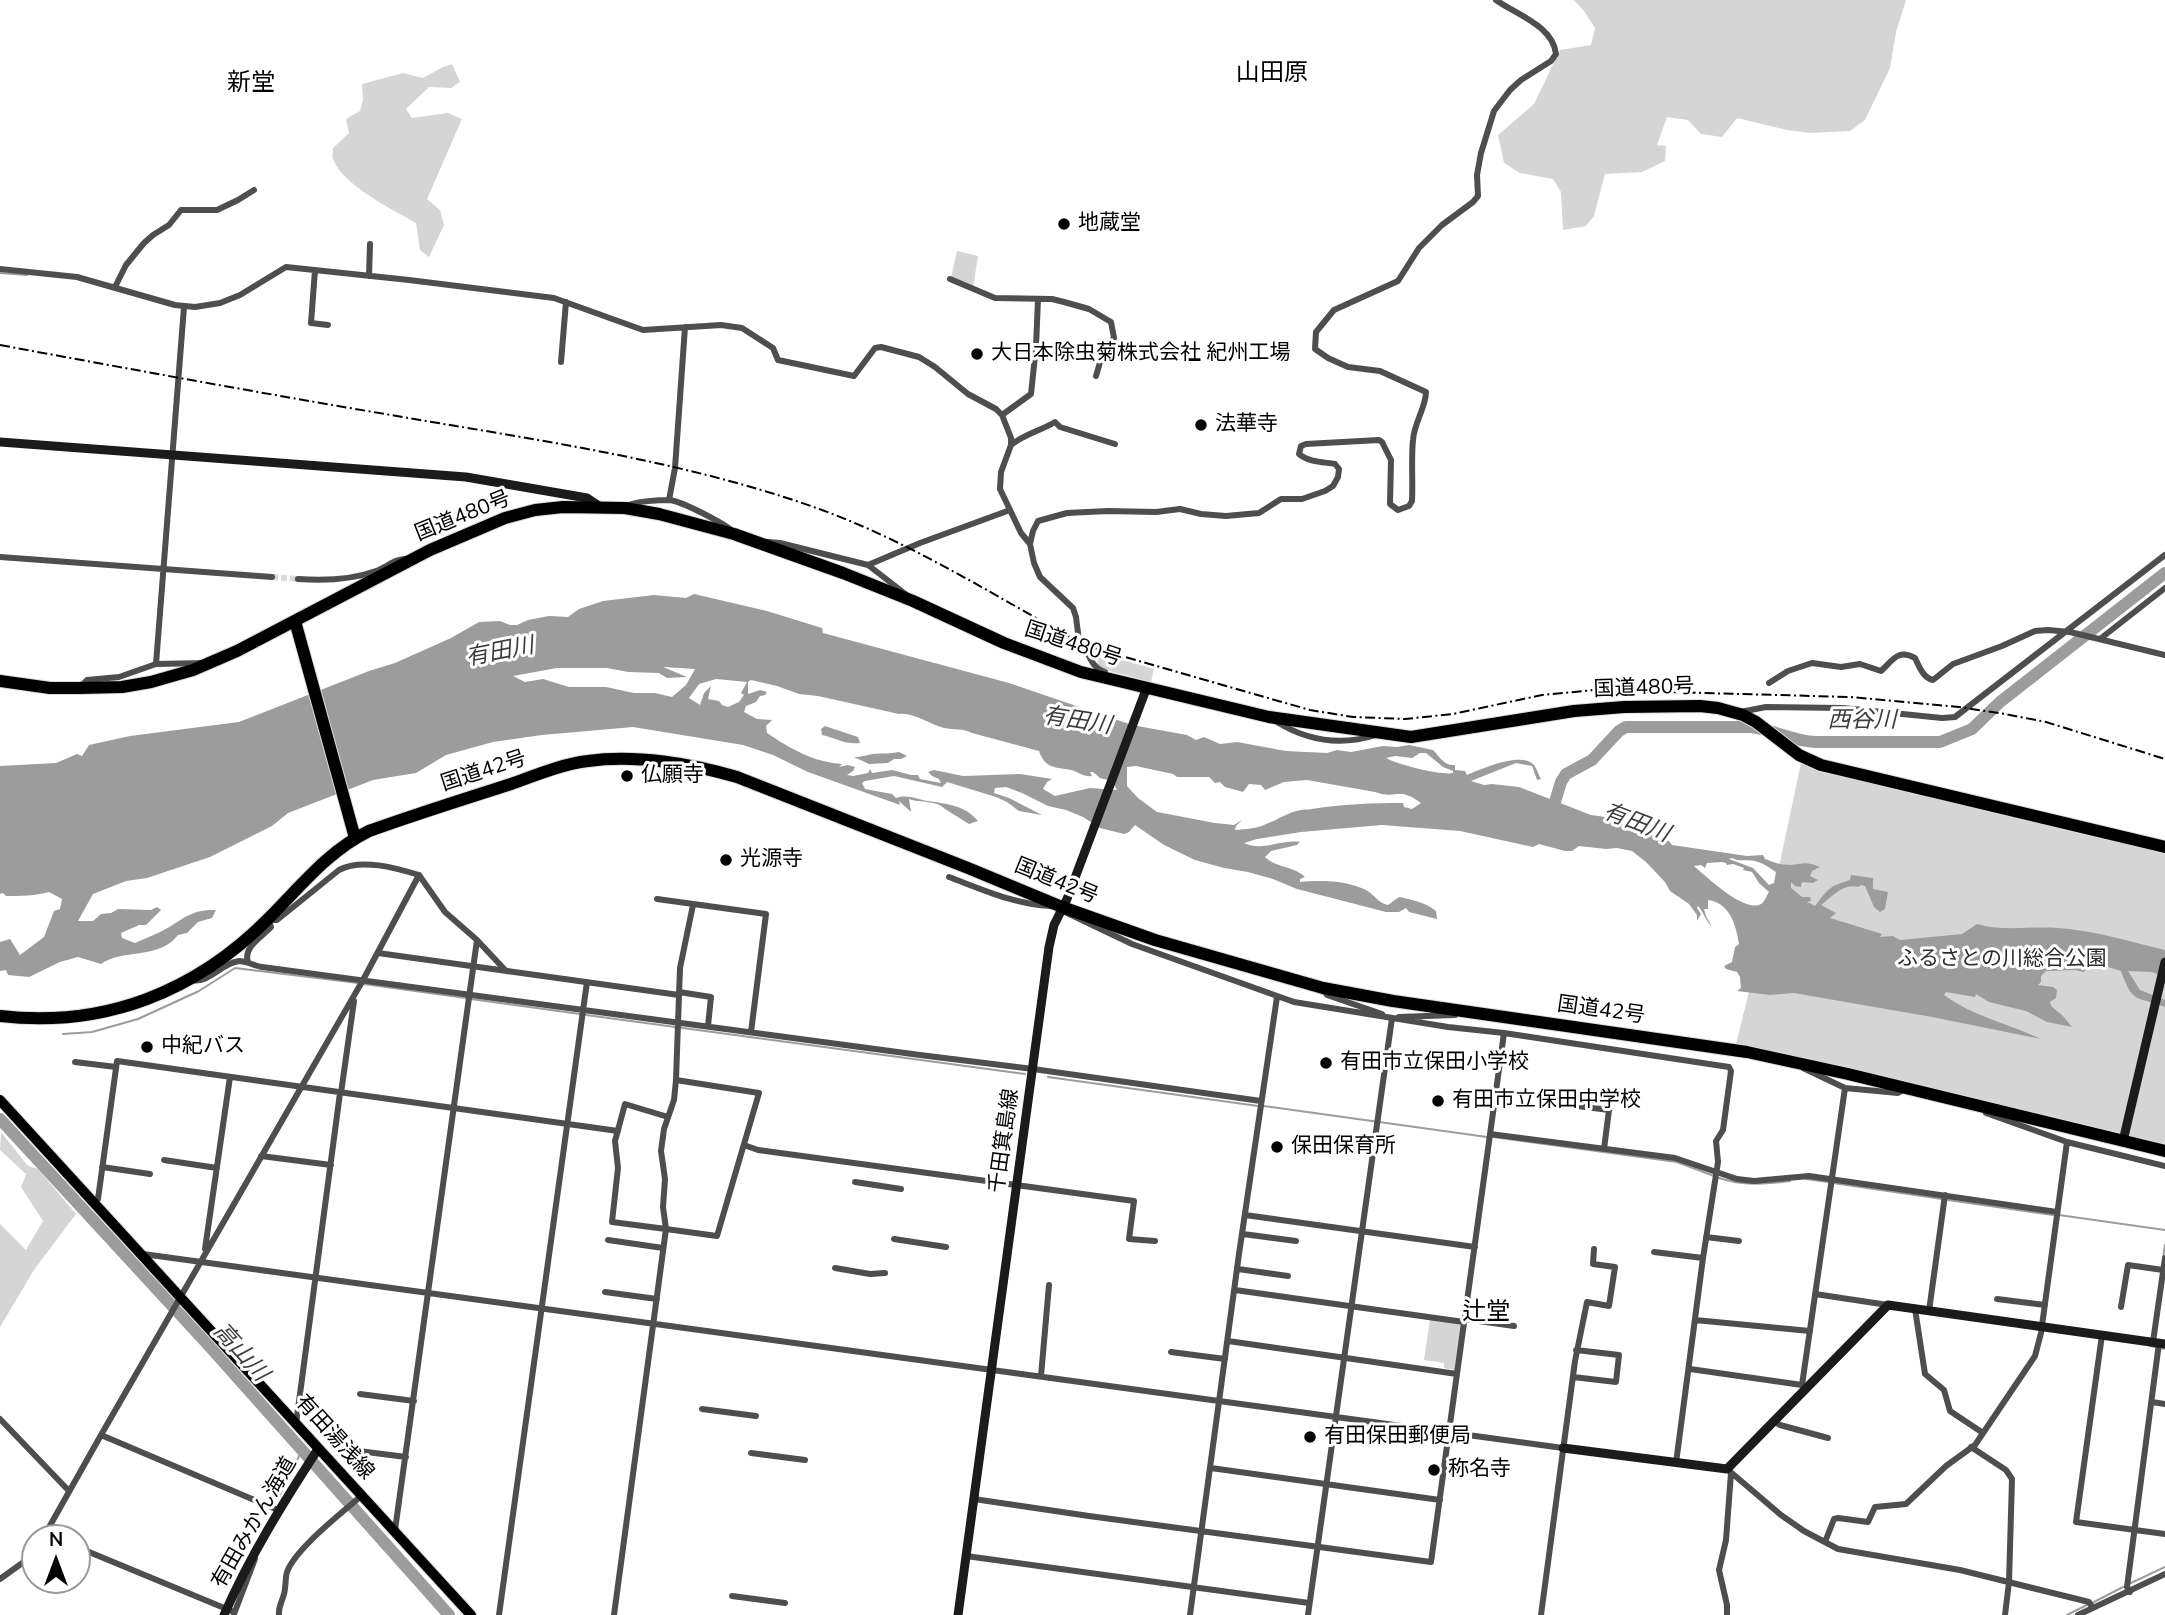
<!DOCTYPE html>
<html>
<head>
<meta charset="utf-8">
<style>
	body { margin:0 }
	#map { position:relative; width:2165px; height:1615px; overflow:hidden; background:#fff; font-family:"Nunito Sans",sans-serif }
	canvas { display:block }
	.north { position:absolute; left:21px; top:1524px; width:70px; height:70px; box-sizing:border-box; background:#fff; border:2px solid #999; border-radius:50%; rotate:0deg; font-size:19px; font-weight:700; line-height:28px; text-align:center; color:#000 }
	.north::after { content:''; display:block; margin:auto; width:24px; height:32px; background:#000; clip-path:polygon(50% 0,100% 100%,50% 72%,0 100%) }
</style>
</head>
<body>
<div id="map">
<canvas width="2165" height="1615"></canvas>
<div class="north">N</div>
</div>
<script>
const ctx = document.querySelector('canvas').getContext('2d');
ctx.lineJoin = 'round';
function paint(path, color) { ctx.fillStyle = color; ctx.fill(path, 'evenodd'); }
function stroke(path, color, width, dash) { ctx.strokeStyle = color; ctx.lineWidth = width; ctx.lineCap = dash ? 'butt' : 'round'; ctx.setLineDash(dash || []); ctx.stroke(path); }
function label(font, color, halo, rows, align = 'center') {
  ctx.font = font + ' "Nunito Sans","Noto Sans JP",sans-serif'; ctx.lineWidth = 6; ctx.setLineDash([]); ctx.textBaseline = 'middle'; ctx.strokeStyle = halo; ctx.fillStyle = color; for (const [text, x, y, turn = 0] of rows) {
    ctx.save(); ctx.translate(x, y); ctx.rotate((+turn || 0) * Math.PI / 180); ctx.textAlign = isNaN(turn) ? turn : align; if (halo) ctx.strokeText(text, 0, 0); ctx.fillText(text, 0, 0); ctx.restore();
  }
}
paint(new Path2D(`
	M 1574,0 L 1906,0 L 1896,32 L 1890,68 L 1865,120 L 1850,131 L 1810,133 L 1787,130 L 1737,118 L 1722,137 L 1701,134 L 1688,120 L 1667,117 L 1657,145 L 1666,146 L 1665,161 L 1642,172 L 1605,174 L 1594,216 L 1586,226 L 1563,230 L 1561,192 L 1553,179 L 1520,173 L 1504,163 L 1498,135 L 1534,104 L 1560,50 L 1591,45 L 1595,28 L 1584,11 Z
	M 452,64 L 460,82 L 451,88 L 429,87 L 406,109 L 412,118 L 448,113 L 462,119 L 427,199 L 440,210 L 444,225 L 429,257 L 420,250 L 416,223 C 394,210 342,185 333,159 C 332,156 333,152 333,148 L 349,133 L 346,119 L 360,111 L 363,100 L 362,84 L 403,73 L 423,78 L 443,67 Z
	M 957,251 L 978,256 L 973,288 L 951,278 Z
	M 1098,653 L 1154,669 L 1151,682 L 1102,669 C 1094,663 1099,659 1098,653 Z
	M 1801,763 L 1819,770 L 2165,852 L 2165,1148 L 1735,1048 L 1773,895 Z
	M 1,1132 L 28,1166 L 38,1169 L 76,1214 L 34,1270 L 0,1327 L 0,1224 L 26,1250 L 43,1221 L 21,1187 L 26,1174 L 0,1150 Z
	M 1430,1319 L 1462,1325 L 1455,1370 L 1444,1368 L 1444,1363 L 1424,1360 Z`), '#d5d5d5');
paint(new Path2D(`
	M 694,594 L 767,611 L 822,628 L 823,633 L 1009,683 L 1132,725 L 1187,735 L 1196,740 L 1204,737 L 1220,744 L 1237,742 L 1286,751 L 1327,753 L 1337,750 L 1351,752 L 1383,746 L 1397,747 L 1409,745 L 1433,750 C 1440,757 1444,766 1455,765 L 1455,770 L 1465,771 L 1467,775 C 1481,769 1520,752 1533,764 C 1537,768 1538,774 1541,779 L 1537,780 L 1532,766 L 1516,763 L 1471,781 L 1484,785 L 1492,784 L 1519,787 L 1591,815 L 1605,817 L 1646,831 L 1657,838 L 1669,841 L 1672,845 L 1747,856 L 1763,855 L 1765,859 C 1773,862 1781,865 1790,865 C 1804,864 1805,861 1820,867 L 1812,871 L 1810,876 L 1818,880 L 1813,883 L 1803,882 L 1801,884 L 1801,887 L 1795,886 L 1791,882 L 1791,888 L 1802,897 L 1810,897 L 1811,901 L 1807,902 L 1815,906 C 1829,888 1828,887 1850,880 L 1851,875 L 1873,878 L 1873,889 L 1888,892 L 1885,909 L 1880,912 L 1874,907 L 1865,886 L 1861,885 L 1858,887 C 1843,883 1832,897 1821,905 L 1836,913 L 1830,918 L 1882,934 L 1880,937 L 1893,936 L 1900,940 L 1962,934 L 1977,924 C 2004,932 2030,926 2058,928 C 2094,930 2130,942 2165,950 L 2165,977 L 2152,972 L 2128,971 L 2140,990 L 2165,1000 L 2165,1007 C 2137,996 2133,1005 2121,971 L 2108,967 L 2086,969 L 2084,972 L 2075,970 L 2046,971 L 2041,976 L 2041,982 L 2038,985 L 2053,987 L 2057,990 L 2056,998 L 2050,1002 L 2051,1006 L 2063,1016 L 2072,1027 L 2047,1022 L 2026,1011 L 1989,1002 L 1976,994 L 1975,997 L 1946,992 L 1944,995 C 1972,1016 2010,1024 2041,1039 L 1932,1017 L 1794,993 L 1770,995 L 1737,991 L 1741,988 L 1740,977 L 1737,972 L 1726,969 L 1724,966 L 1732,962 L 1735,947 L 1739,944 C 1736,925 1730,903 1708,900 L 1708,909 L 1704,909 L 1706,916 L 1712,927 C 1705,920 1703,911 1698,906 L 1697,908 L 1701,914 L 1697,921 L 1697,915 L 1689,904 L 1670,891 L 1665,882 L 1646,862 L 1632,851 L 1617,848 L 1606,849 L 1579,846 L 1572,851 L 1565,851 L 1539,844 L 1533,847 L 1460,831 L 1382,825 L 1301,832 L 1257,839 L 1244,843 C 1262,852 1281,839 1300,842 L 1297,845 L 1271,851 L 1265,857 C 1276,868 1294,866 1305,877 L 1300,879 L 1300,882 C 1321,880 1346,880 1366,890 C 1375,895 1378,903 1388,905 L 1399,897 C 1413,900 1425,902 1436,911 L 1437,919 L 1409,912 L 1406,908 L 1399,912 L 1386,912 L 1297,889 L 1273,879 L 1248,872 L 1224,868 L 1195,860 L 1164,845 L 1135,825 L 1129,832 L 1124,834 L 1100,828 L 1083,817 L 1066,810 L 1048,806 L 1022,793 L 1006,787 L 995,788 L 994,793 L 1009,798 L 1042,815 L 1019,811 L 1007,802 L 996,797 L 947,782 L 942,787 L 894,776 L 865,781 L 862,783 L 865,789 L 892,794 L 896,798 C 908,794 916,799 928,801 C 947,804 965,805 978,821 L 969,824 L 945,809 C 937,800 920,803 909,799 L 911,812 L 899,801 L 900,805 L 808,772 L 773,755 L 743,745 L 633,727 L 542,735 L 493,742 L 446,755 L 416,773 L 373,780 L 288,813 L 272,826 L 210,857 L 147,878 L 126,881 L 93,894 L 78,921 L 93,921 L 101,914 L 111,913 L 118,909 L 151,910 L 157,907 L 161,910 L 146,925 L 139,925 L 121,933 L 122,938 L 135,943 C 144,939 154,935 162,931 C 183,920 190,909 216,910 L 212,918 L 198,922 L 187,933 L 178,935 C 159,960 124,948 101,964 L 78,957 L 60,962 L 29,977 L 8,975 L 6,970 L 0,971 L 0,942 L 10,939 L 20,955 L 44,937 L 54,911 L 60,909 L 62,899 L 49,892 C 35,896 21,896 6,896 L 3,893 L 0,894 L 0,766 L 56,763 L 77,754 L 82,756 L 89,745 L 130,736 L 239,722 L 369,671 L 395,663 L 451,638 L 479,622 L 500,621 L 510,625 L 517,625 L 528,620 L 549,616 L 568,617 L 579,609 L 603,601 L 654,595 L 686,598 ZM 663,667 L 695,669 L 686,685 L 672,697 L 655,693 L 634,693 L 606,687 L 569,687 L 543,679 L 525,682 L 513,676 L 557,668 L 607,668 L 628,672 L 659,673 L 667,678 L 687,677 ZM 716,679 L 747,682 L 741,693 L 744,695 L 739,702 L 728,707 L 722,705 L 719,701 L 708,699 L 711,686 L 704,693 L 700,705 L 689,698 L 699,684 ZM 751,680 L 777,686 L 799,694 L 818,696 L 899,714 C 913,712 929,724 944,728 C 954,730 963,728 972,733 L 1039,751 C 1045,769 1056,767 1071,770 C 1079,772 1083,777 1092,776 L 1090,772 L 1093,772 L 1100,778 L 1112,781 L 1117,790 L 1090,788 L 1055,796 L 1043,789 L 1047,782 L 1052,779 L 1020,774 L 963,776 L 934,770 L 928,772 L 932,776 L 939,779 L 941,783 L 920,779 L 918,775 L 911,775 L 892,770 L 872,773 L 870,769 L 868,773 L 853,776 L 847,775 L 853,771 L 855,767 L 848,765 L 839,767 L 842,764 C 813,762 791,749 767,733 L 766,726 L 772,720 L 757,719 L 744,712 L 746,706 L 756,702 L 760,696 L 765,695 L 767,692 L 760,690 L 748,694 L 748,682 ZM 1420,753 L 1426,753 L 1443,767 L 1453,771 L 1453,773 C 1442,776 1396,764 1386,758 L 1395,756 L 1412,758 ZM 1136,766 L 1173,774 L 1177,777 L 1209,777 L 1215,783 L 1220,782 L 1225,787 L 1243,792 L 1249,784 L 1261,785 L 1265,790 L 1284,782 L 1307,780 L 1375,792 C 1397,800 1398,786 1421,803 L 1412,809 L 1404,807 L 1403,803 C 1372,803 1342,804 1312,809 C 1308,810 1305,809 1301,810 C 1288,812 1278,820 1266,824 C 1256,829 1246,829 1235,830 L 1236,826 L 1242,820 L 1234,825 L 1215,823 L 1157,812 L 1138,798 L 1127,786 L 1127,767 ZM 1732,858 C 1740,862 1747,859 1755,861 C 1763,863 1770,868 1776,872 L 1774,883 L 1769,885 L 1753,868 L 1729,859 ZM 1722,862 L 1726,863 L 1727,865 L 1733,864 L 1744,868 L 1743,870 L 1752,872 L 1759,883 L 1769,892 C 1766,896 1765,903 1759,905 C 1741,910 1707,877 1694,866 L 1701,865 L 1705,868 L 1707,863 Z
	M 825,726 L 858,737 L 860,743 C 846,745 836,738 822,735 L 821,729 Z
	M 899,752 L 907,756 L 901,759 L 894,759 L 888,763 L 869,764 L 854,757 C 862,757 866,755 873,754 C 881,753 890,754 899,752 Z`), '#9c9c9c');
stroke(new Path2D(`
	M 0,273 L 27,275
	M 364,984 L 466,998
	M 471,999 L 580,1014
	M 586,1015 L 1025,1074
	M 63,1034 L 92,1032 L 138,1019 L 199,991 L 235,968 L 358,983
	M 1048,1077 L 1258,1106
	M 1264,1106 L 1487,1137
	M 1493,1137 L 1677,1162 L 1714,1176
	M 1719,1178 C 1743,1186 1765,1184 1790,1181
	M 1806,1179 L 1828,1182
	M 1833,1183 L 1942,1199
	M 1948,1200 L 2053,1215
	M 2059,1215 L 2165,1230
	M 2163,1258 L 2165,1245
	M 2150,1346 L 2165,1349
	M 278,1499 L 302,1450
	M 2131,1583 L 2165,1567
	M 2094,1602 L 2123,1587
	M 2067,1615 L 2089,1604`), '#9c9c9c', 2);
stroke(new Path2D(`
	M 1551,815 L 1561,782 L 1566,774 L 1592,760 L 1619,731 L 1626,727 L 1752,727 C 1773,730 1793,741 1816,742 L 1940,742 L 1972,729 L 2000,702 L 2165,573
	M 0,1119 L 211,1348 L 449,1615`), '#9c9c9c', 12);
stroke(new Path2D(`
	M 272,577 L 298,579
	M 1078,633 L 1085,648`), '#d9d9d9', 6, [6, 3]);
const primary = new Path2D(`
	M 0,1100 L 471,1615`);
const highway = new Path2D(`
	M 295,621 L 355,838
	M 0,681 L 50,688 L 79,688 L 122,687 L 151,682 L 193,670 L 237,651 L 430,550 L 505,518 L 535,510 L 563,507 L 625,508 L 659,514 L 734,534 L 843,573 L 913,601 L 1004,643 L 1081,672 L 1269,717 L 1411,737 L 1574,711 L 1624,707 L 1700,706 L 1718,708 L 1743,715 L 1756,722 L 1799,755 L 1821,765 L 2165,847
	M 0,1016 C 104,1028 196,992 269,918 C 301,886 328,851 369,831 C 416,814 464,799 511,784 C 536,775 562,764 588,761 C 635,754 692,764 737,777 L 968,868 L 1062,907 L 1155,940 L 1323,988 L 1393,1001 L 1747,1052 L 1848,1074 L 2165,1151`);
stroke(primary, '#dbdbdb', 12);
stroke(highway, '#dbdbdb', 14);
stroke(new Path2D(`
	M 0,269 L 77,277 L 175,305 L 195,307 L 220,303 L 240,295 L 286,267 L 409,280 L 554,298 L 643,330 L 721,325 L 742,328 L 773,348 L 778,360 L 854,376 L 875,348 L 881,347 L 919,357 L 935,367 L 968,394 L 996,409 L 1002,415 L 1011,438 L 1011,445 L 1001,472 L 1000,489 L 1021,533 L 1030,544
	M 315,270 L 311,323 L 328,325
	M 369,276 L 370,244
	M 950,279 L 995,298 L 1052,299 L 1064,302 L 1089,309 L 1111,322 L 1114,338 L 1104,349 L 1096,376
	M 115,287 L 126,265 L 144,243 L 153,235 L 169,225 L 181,210 L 217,210 L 238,200 L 254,190
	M 561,362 L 566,302
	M 1002,415 L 1031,394 L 1036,347 L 1038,299
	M 1011,445 C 1025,434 1040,431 1055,422 L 1060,427 L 1115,444
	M 669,500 L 675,468 L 685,327
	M 627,506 C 634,501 661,500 670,500 C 683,502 719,521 730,529
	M 768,542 L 780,543 L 868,565 L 908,596
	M 0,557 L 272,577
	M 868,565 L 920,543 L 1010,510
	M 298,579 C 325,581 351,580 376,571 C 387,567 396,558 407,559
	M 1078,633 L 1076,617 L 1073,608 L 1040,577 L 1034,563 L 1030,544 L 1033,531 L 1038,521 L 1067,513 L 1108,511 L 1156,512 L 1180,509 L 1201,514 L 1226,516 L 1259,513 L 1281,499 L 1302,499 L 1325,491 L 1333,486 L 1338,477 L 1339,469 L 1335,464 C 1323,462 1308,462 1299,454 L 1301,446 L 1306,444 L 1379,440 L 1382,442 L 1391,460 L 1390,504 L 1398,510 L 1409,506 L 1412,501 C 1413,481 1411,460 1413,440 C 1414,423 1426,407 1426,392 L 1380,371 L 1348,367 L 1328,358 L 1315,349 L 1316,332 L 1334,310 L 1398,281 L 1419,248 L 1442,225 L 1473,202 L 1478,196 L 1477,175 L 1481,153 L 1494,111 L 1510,90 L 1521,80 L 1551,61 L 1556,54 C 1553,26 1517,15 1496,0
	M 2100,639 L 2165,588
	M 1085,648 C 1090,658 1093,668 1105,672
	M 156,664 L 184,307
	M 1769,683 L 1788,671 L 1812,663 L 1841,667 L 1860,664 L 1881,671 C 1892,661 1898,648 1915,658 C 1919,666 1923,678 1933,680 L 1953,664 L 2002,646 L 2035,631 L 2048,630 L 2070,632 L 2165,655
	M 80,687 L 87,680 L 119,677 L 156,664 L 204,663
	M 1740,712 L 1766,707 L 1843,708 L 1942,718 L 1955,717 L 2165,555
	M 1277,722 C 1308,741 1341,746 1376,735
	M 949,877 C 981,889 1016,905 1051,906
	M 657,899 L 766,914 L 751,1032
	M 1065,912 L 1132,944 L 1294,1002 L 1448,1027 L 1504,1033 L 1729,1067 L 1731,1071 L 1723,1130 L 1716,1141 L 1718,1162 L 1703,1258 L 1676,1463
	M 477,940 L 506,971
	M 378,953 L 679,995 L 676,1080 L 759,1093 L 717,1236 L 666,1229 L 614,1615
	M 248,962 C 243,947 261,938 271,927 L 268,920 L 277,920 L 339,870 C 361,858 396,868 419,875 L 445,912 L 477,940 L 395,1530
	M 191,980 C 210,984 221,963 239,961 C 247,961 254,966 262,967 L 920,1055 L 1033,1069 L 1261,1101
	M 1323,988 L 1327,995 L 1382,1014
	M 679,992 L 711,997 L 708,1026
	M 679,995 L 680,968 L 693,905
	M 1399,1017 L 1455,1015
	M 75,1062 L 116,1067
	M 1803,1068 L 1845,1088 L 1898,1093 L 1905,1089
	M 341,1093 L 354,1001
	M 1554,1103 L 1609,1110 L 1604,1149
	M 1986,1113 L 2067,1142 L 2165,1166
	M 668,1117 L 625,1104 L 615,1141 L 618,1168 L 612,1222 L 666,1229 L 663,1207 L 665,1179 L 661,1151 L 664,1129 L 674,1100 L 676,1080
	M 1490,1134 L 1675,1158 L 1737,1179 L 1754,1181 L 1809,1176 L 2057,1212
	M 744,1145 L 758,1150 L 1134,1201 L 1129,1239 L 1155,1241
	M 261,1156 L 331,1165
	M 164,1160 L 217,1168
	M 102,1167 L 150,1174
	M 855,1182 L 901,1189
	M 94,1203 L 98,1199 L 117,1061 L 618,1131
	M 1245,1215 L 1475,1247
	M 1243,1234 L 1296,1241
	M 1706,1237 L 1739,1241
	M 894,1239 L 946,1247
	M 608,1240 L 663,1248
	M 205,1249 L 230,1077
	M 1654,1252 L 1703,1258
	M 143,1254 L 1563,1448
	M 835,1268 L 870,1274 L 885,1273
	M 1238,1269 L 1288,1276
	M 1235,1290 L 1464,1322
	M 605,1292 L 657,1299
	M 1815,1294 L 1888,1305
	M 1997,1299 L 2045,1305
	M 2121,1307 L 2128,1265 L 2163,1270
	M 1915,1309 L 1925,1374 L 1944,1390 L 1950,1411 L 1983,1433
	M 1929,1311 L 1945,1195
	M 1465,1319 L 1514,1326
	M 1695,1320 L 1810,1331
	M 2102,1335 L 2076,1522 L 2165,1534
	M 1228,1341 L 1457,1374
	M 2153,1342 L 2165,1258
	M 1171,1352 L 1225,1359
	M 1690,1369 L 1802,1385
	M 1041,1376 L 1049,1285
	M 1573,1377 L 1616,1382 L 1619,1355 L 1576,1350
	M 1805,1390 L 1802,1385 L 1845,1088
	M 360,1394 L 414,1401
	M 2152,1402 L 2165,1404
	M 702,1409 L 756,1416
	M 0,1419 L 69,1491
	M 1774,1421 L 1780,1425 L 1828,1438
	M 296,1424 L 340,1093
	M 101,1435 L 278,1510
	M 1971,1447 L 2006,1470 L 2012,1479 L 2009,1582 L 2005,1615
	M 351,1450 L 406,1457
	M 751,1453 L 805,1460
	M 1211,1468 L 1440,1500
	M 1727,1469 L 1781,1515 L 1804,1531 L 1838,1549 L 1960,1570 L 2089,1602 L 2093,1608
	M 974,1499 L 1089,1516 L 1431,1562 L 1504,1033
	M 46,1533 L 57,1538
	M 43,1538 L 101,1435 L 363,980 L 419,875
	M 1825,1542 L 1834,1519 L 1838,1518 L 1868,1522 L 1875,1507 L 1906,1504 L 1946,1466 L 1975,1445 L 2035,1356 L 2041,1333 L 2067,1142
	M 77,1547 L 234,1612
	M 966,1556 L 1309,1603
	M 0,1579 L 32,1556 L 35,1551
	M 2130,1592 L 2127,1587 L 2159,1343
	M 732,1596 L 785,1603
	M 234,1614 L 255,1559
	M 279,1615 C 278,1607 282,1602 284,1594 C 286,1587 285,1579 287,1572 C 295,1549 342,1513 361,1496
	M 499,1615 L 587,982
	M 1190,1615 L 1239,1254 L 1277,997
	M 1308,1615 L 1392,1018
	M 1541,1615 L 1575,1361 L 1587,1302 L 1609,1306 L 1615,1267 L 1593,1264 L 1594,1249
	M 1727,1615 L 1727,1605 L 1719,1570 L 1726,1540 L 1731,1473
	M 2078,1615 L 2165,1574`), '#4e4e4e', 6);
stroke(new Path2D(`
	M 0,442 L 466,477 L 587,498 L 599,506
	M 2123,1141 L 2165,962
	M 1563,1448 L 1727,1469 L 1888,1305 L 2165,1344
	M 224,1615 C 250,1556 283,1503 318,1449
	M 958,1615 L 1049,947 L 1054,925 L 1067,899 L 1147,687`), '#1b1b1b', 9);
stroke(primary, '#000', 10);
stroke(highway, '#000', 12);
stroke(new Path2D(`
	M 0,345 C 130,369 260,393 391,415 C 535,440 684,460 822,510 C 912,543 995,596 1079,642 L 1097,649 L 1310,710 L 1353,717 L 1405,719 L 1453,714 L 1542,695 L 1594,690 L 1850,697 L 1959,707 L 2005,714 L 2046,722 L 2165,759`), '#000', 2, [10, 3.5, 2, 3.5]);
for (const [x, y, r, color] of [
	[1064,224,7,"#000"],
	[977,354,7,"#000"],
	[1201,425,7,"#000"],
	[627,776,7,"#000"],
	[726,860,7,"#000"],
	[147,1047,7,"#000"],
	[1326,1063,7,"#000"],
	[1438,1101,7,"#000"],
	[1277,1147,7,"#000"],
	[1310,1437,7,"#000"],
	[1434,1470,7,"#000"]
]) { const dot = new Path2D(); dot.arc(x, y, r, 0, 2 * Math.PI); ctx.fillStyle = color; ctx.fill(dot); stroke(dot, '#fff', 2.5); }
label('21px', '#000', '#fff', [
	["地蔵堂",1078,224],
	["大日本除虫菊株式会社 紀州工場",991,354],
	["法華寺",1215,425],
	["仏願寺",641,776],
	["光源寺",740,860],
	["中紀バス",161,1047],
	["有田市立保田小学校",1340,1063],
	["有田市立保田中学校",1452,1101],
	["保田保育所",1291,1147],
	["有田保田郵便局",1324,1437],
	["称名寺",1448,1470]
], 'left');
label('21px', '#000', '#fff', [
	["国道480号",463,517,-22],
	["国道480号",1073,645,18],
	["国道480号",1644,689,-2],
	["国道42号",484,772,-18],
	["国道42号",1056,882,22],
	["国道42号",1601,1011,8],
	["千田箕島線",1005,1141,-82],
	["有田湯浅線",334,1438,48],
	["有田みかん海道",255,1523,-60]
]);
label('21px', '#2c2c2c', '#fff', [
	["ふるさとの川総合公園",2002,960]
]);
label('italic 23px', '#3d3d3d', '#fff', [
	["有田川",500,653,-11],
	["西谷川",1862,721],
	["有田川",1077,722,9],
	["有田川",1636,824,21],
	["高山川",240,1353,48]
]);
label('24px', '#000', '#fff', [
	["山田原",1272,74],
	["新堂",251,84],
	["辻堂",1486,1313]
]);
</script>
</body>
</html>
